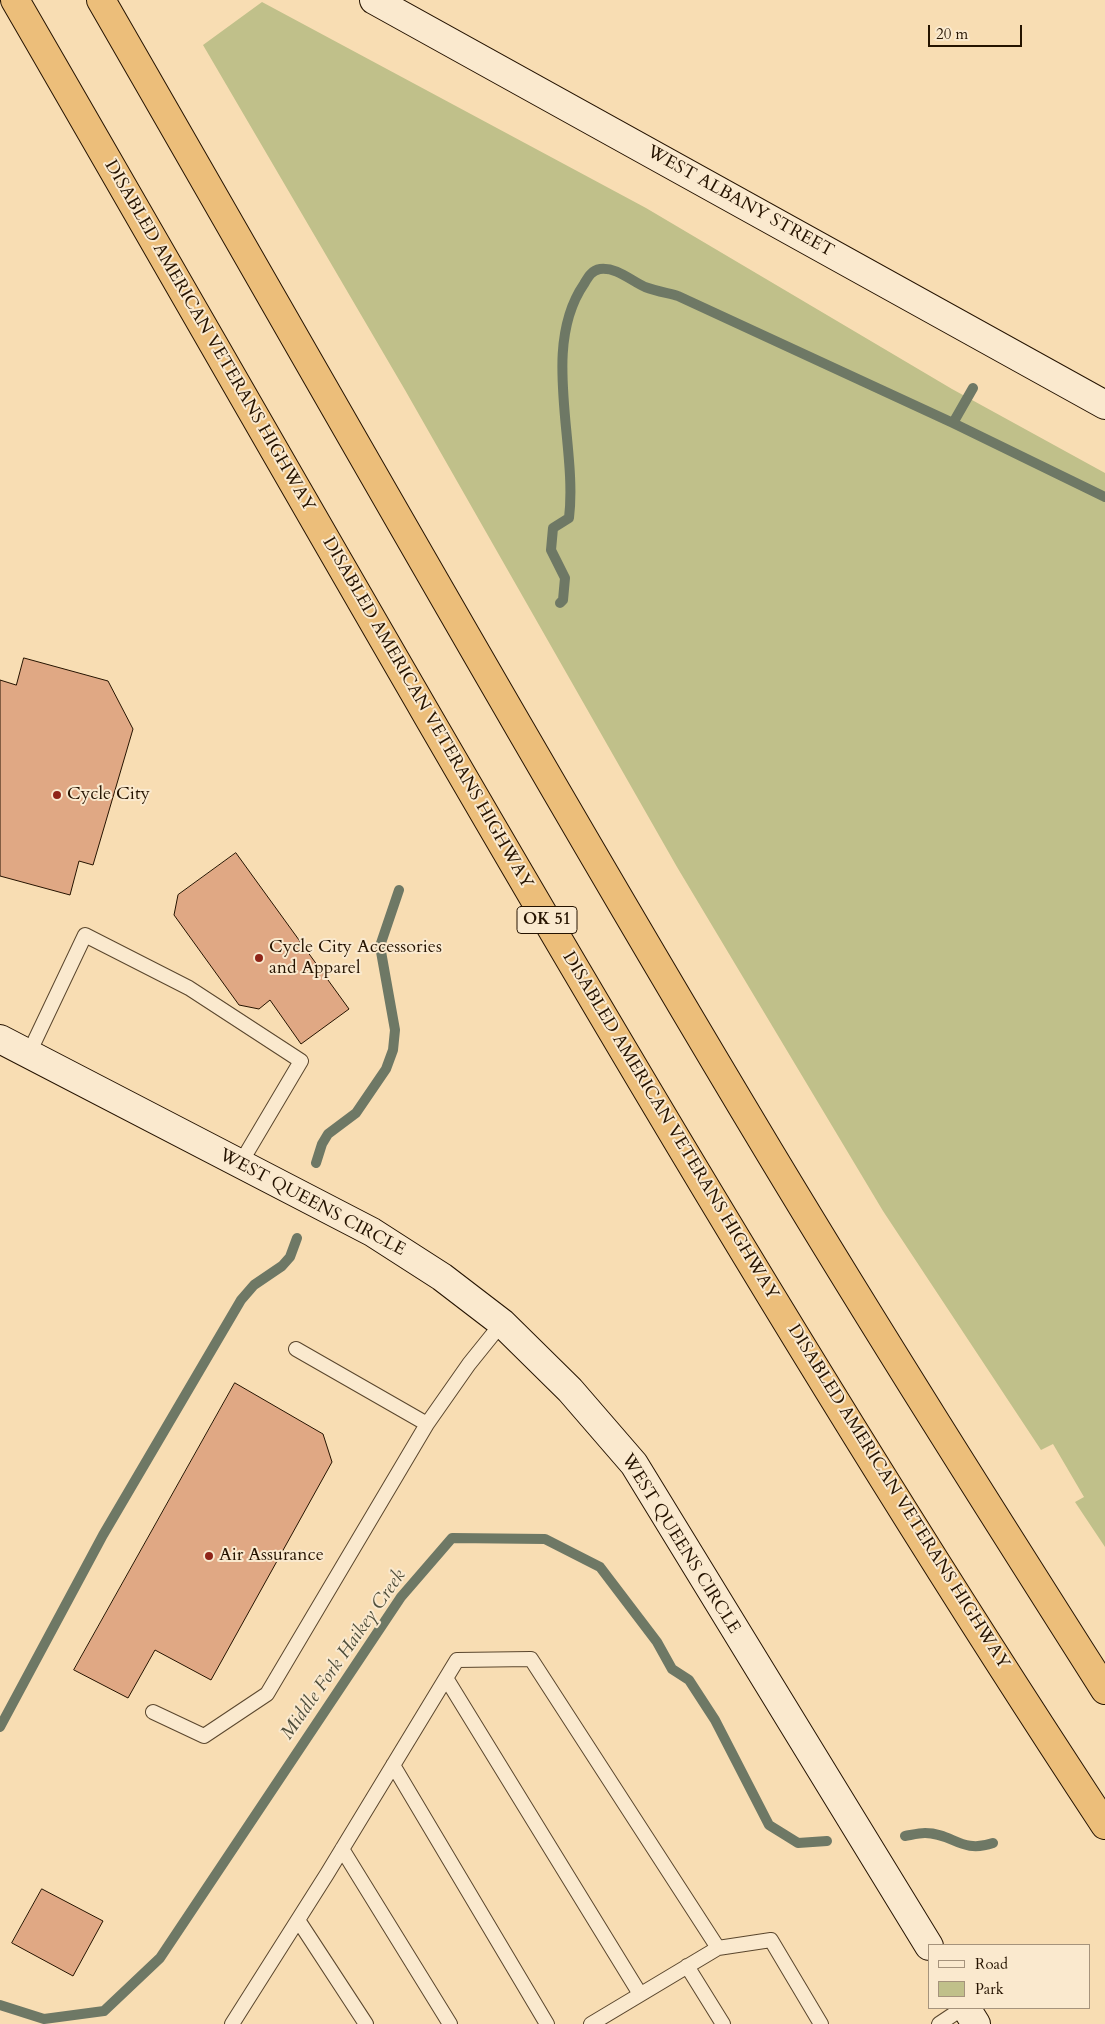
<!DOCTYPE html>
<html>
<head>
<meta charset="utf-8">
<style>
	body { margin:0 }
	#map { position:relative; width:1105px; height:2024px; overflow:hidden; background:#f8ddb3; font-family:Cardo,serif }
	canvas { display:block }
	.legend { position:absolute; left:928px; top:1944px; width:162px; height:65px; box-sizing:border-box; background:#fae9ce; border:1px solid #a5937c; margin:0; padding:6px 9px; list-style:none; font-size:15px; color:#251300 }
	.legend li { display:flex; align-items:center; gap:10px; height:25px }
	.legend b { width:25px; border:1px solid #a5937c }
	.scale { position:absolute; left:928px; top:25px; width:94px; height:22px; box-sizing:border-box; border:2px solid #251300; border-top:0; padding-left:6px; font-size:15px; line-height:18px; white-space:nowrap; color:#251300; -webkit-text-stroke:4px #fae9ce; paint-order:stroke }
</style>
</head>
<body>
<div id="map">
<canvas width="1105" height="2024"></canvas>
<ul class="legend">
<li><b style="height:6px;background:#fae9ce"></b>Road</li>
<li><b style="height:14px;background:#c0c08a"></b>Park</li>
</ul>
<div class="scale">20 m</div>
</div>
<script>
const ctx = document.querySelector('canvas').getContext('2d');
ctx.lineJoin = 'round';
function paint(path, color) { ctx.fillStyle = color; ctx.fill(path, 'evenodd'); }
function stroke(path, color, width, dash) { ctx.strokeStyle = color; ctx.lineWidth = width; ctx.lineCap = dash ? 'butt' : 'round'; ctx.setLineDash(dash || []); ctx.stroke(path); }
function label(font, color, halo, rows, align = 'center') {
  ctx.font = font + ' Cardo,serif'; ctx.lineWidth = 4; ctx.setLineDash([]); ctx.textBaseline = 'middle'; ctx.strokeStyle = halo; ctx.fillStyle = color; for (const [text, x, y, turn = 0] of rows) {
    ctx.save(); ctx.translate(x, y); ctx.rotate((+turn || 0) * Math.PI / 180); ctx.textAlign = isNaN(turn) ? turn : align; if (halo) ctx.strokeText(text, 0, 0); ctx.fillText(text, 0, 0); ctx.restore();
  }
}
paint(new Path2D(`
	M 262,2 L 646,208 L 952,389 L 1105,473 L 1105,1547 L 1075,1502 L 1084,1497 L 1053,1444 L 1041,1450 L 883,1211 L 677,867 L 405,390 L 203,45 Z`), '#c0c08a');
stroke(new Path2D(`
	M 953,423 L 973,388
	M 560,603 L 563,600 L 565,578 L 551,550 L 553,528 L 569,518 C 578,445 540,348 584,284 C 588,277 592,270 600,269 C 617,267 631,281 645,287 C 656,291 667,293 678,296 L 953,423 L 1105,497
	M 316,1163 L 322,1144 L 328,1134 L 356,1113 L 386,1069 L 393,1050 L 395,1030 L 380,946 L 399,890
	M 0,1727 L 103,1535 L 241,1300 L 254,1285 L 282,1266 L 290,1257 L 297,1238
	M 905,1836 C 911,1835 919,1833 925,1833 C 953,1833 961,1854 993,1843
	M 0,2005 L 44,2019 L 104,2011 L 160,1958 L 401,1597 L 452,1538 L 545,1539 L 600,1567 L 657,1642 L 672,1669 L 689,1680 L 715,1720 L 769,1825 L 798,1843 L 827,1841`), '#6e7865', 10);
const building = new Path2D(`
	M 24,658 L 108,681 L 133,729 L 93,865 L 79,861 L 70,895 L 0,876 L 0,680 L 16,685 Z
	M 236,853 L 349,1009 L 301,1044 L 270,1000 L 259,1009 L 239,1005 L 174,915 L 178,895 Z
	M 235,1383 L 323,1434 L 332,1462 L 211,1680 L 155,1650 L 128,1698 L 74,1670 Z
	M 42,1889 L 103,1921 L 73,1976 L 12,1943 Z`);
paint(building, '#e0a884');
stroke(building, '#251300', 1);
const lane = new Path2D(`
	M 29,1053 L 85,935 L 189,988 L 301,1061 L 240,1164
	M 296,1349 L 427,1424
	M 446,1678 L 640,1994
	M 153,1712 L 204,1736 L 267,1694 L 427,1424 L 469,1364 L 502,1323
	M 393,1765 L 547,2024
	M 342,1849 L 450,2024
	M 298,1920 L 366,2024
	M 687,1966 L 723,2024
	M 232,2024 L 327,1874 L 457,1660 L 531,1659 L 718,1948
	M 591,2024 L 718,1948 L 771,1940 L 821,2024
	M 939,2024 L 963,2008`);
const secondary = new Path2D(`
	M 374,0 L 1105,405
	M 0,1039 L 372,1232 L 442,1277 L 502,1323 L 570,1390 L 634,1464 L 929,1946
	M 966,2008 L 976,2024`);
const highway = new Path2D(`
	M 15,0 C 370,613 715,1233 1105,1825
	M 101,0 C 323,385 541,772 770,1153 C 879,1334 992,1512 1105,1690`);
stroke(lane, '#5a462d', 16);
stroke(secondary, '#251300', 30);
stroke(highway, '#251300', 30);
stroke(lane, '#fae9ce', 14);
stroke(secondary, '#fae9ce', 28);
stroke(highway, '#ecbe7a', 28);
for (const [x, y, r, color] of [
	[57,795,5,"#8f2418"],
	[259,958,5,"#8f2418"],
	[209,1556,5,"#8f2418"]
]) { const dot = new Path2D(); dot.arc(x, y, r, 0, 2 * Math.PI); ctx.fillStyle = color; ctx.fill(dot); stroke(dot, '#fae9ce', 2); }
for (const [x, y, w] of [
	[547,920,60]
]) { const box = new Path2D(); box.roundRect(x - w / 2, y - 13.5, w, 27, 4); ctx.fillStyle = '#fae9ce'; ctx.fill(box); stroke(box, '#251300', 1); }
label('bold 16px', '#251300', null, [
	["OK 51",547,920]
]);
label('18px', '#251300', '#fae9ce', [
	["WEST ALBANY STREET",740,202,29],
	["DISABLED AMERICAN VETERANS HIGHWAY",209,336,60],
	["DISABLED AMERICAN VETERANS HIGHWAY",427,713,60],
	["DISABLED AMERICAN VETERANS HIGHWAY",670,1126,59],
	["WEST QUEENS CIRCLE",312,1203,28],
	["DISABLED AMERICAN VETERANS HIGHWAY",898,1497,58],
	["WEST QUEENS CIRCLE",680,1544,58]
]);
label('18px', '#251300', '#fae9ce', [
	["Cycle City",67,795],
	["Cycle City Accessories",269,948],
	["and Apparel",269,969],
	["Air Assurance",219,1556]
], 'left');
label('italic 19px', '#4f4e3b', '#fae9ce', [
	["Middle Fork Haikey Creek",344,1655,-55]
]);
</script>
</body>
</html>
